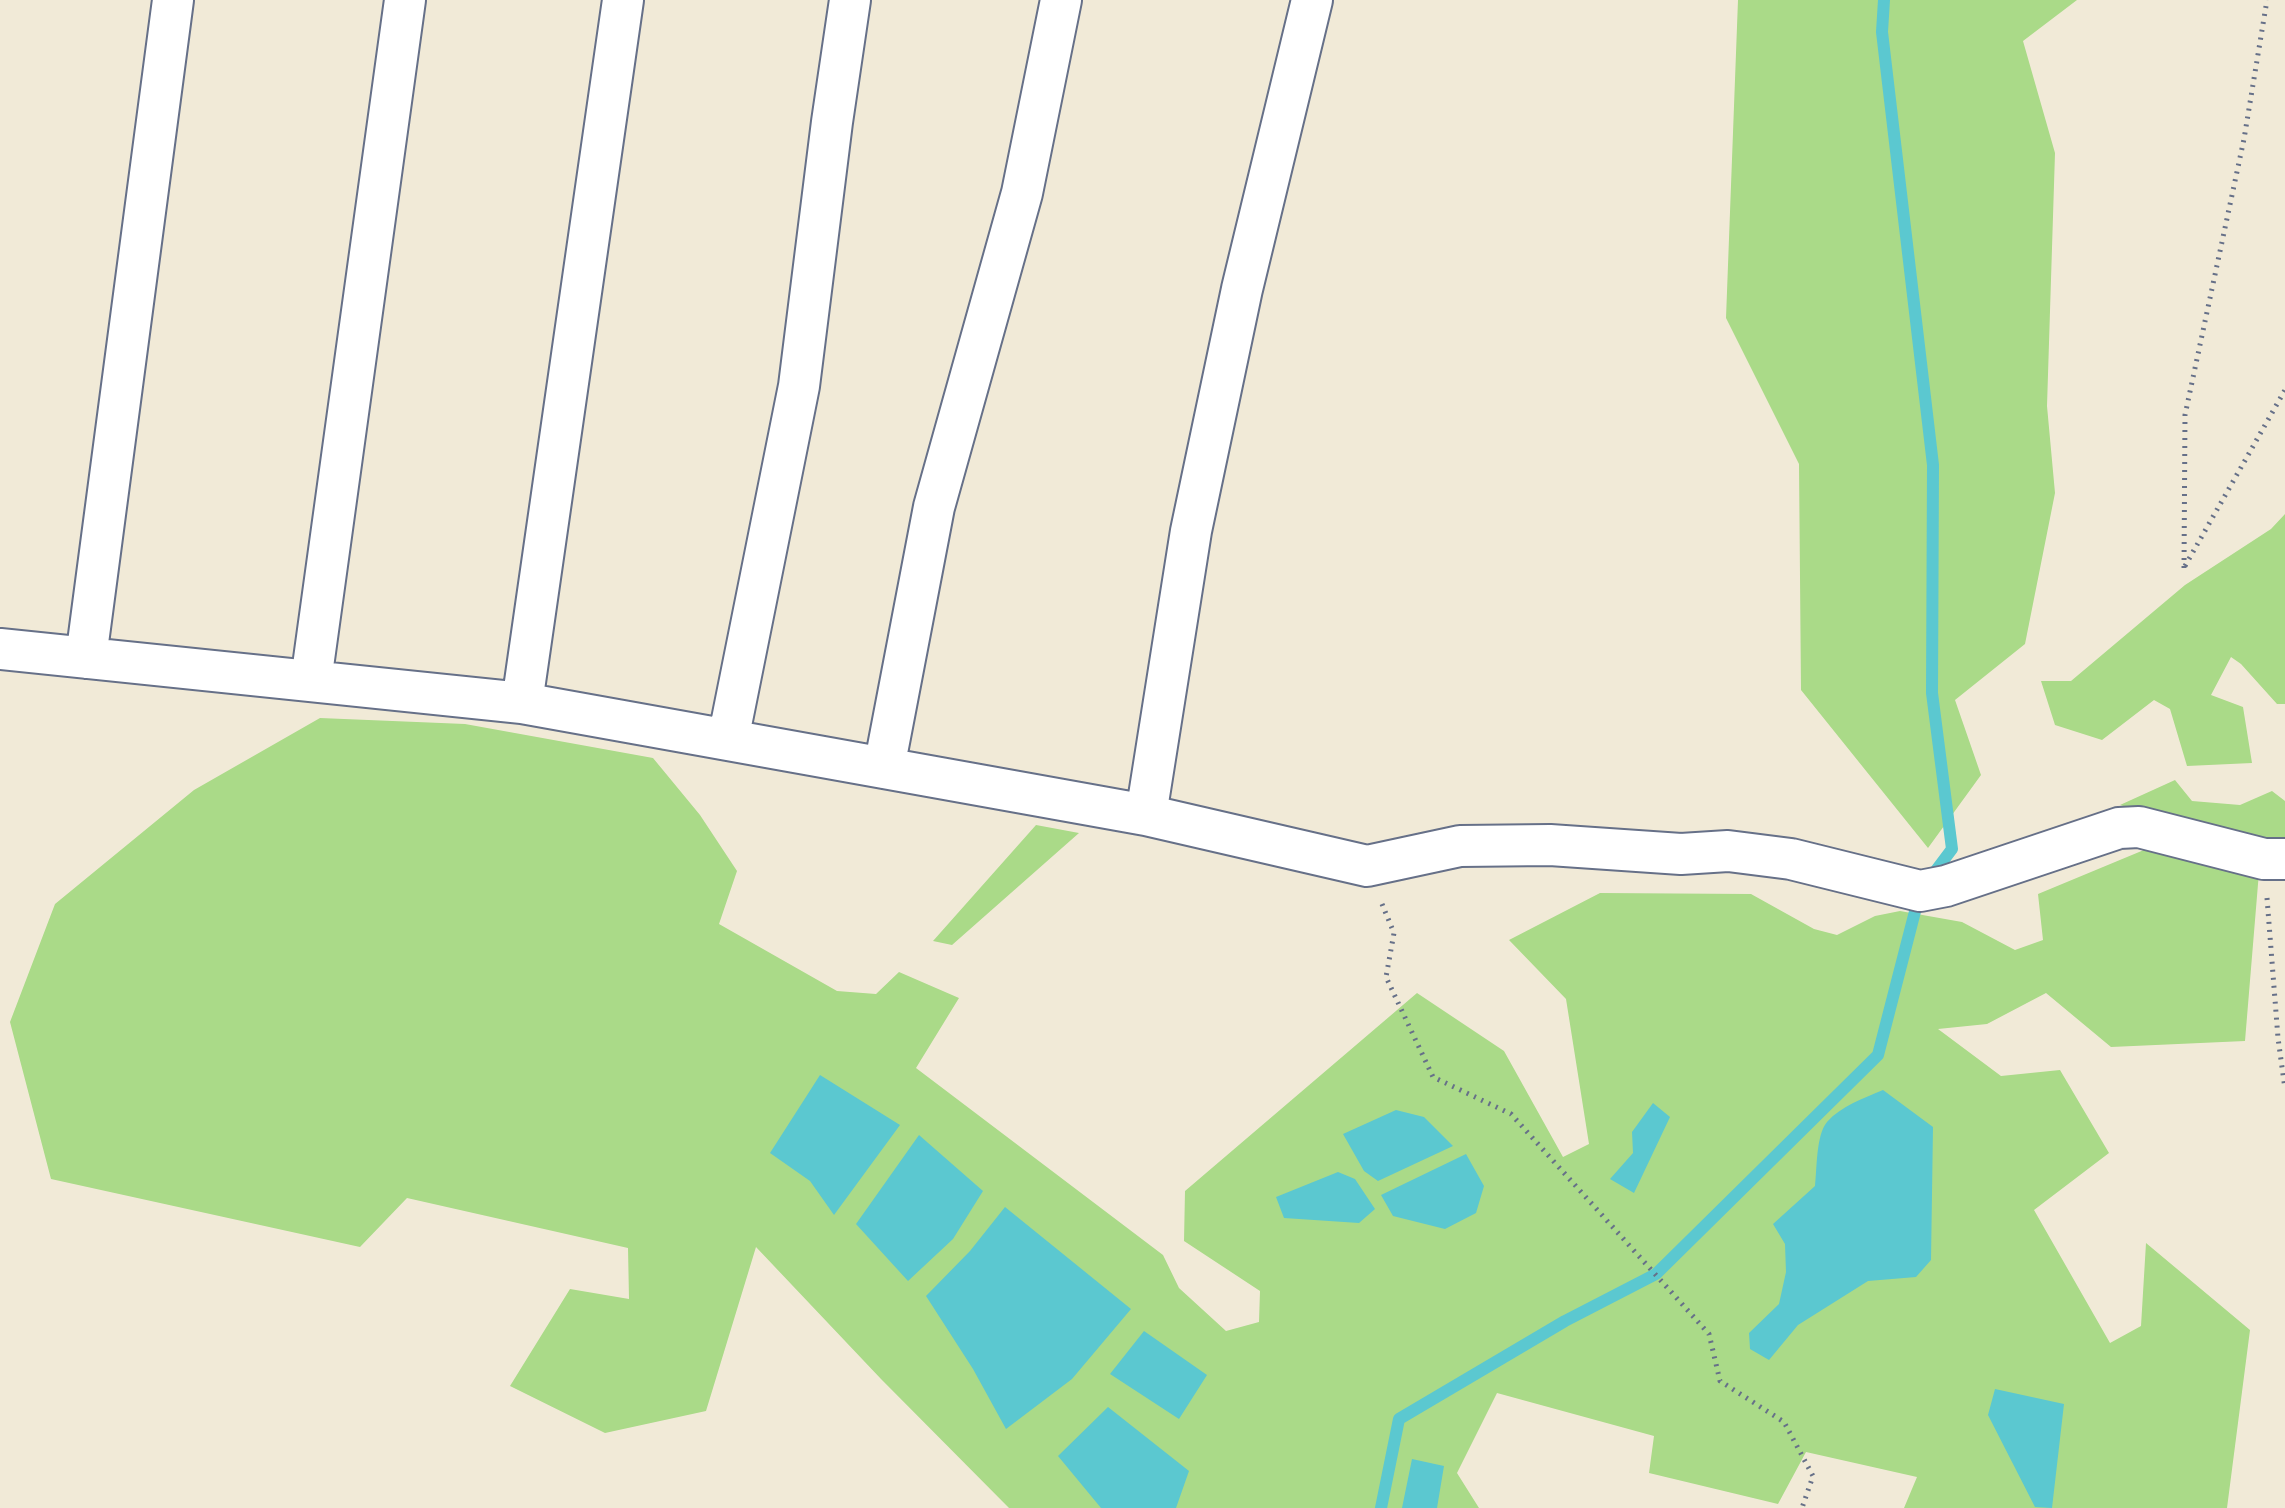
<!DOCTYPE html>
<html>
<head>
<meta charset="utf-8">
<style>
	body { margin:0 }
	canvas { display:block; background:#f1ead7 }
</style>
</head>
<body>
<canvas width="2285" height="1508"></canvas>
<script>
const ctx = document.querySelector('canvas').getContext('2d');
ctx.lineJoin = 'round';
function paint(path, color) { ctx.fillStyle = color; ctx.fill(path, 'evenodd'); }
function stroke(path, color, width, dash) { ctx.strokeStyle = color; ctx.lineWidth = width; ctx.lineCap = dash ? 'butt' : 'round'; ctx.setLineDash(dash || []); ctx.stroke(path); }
paint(new Path2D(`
	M 1738,0 L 2077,0 L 2023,41 L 2055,153 L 2047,406 L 2055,493 L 2025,644 L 1955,700 L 1981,775 L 1928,848 L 1801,690 L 1799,464 L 1726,318 Z
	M 2285,514 L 2285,704 L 2277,704 L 2241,664 L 2231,657 L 2211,695 L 2243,707 L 2252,763 L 2187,766 L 2170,709 L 2154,700 L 2102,740 L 2055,725 L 2041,681 L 2071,681 L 2185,585 L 2271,529 Z
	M 320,718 L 465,724 L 653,758 L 700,815 L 737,871 L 719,924 L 837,991 L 876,994 L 899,972 L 959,998 L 916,1068 L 1163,1255 L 1179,1288 L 1226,1331 L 1259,1322 L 1260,1291 L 1184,1241 L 1185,1191 L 1417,993 L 1504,1051 L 1563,1157 L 1589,1144 L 1566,999 L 1509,940 L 1600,893 L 1751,894 L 1814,929 L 1837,935 L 1875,916 L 1900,911 L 1962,922 L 2015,950 L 2043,940 L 2038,894 L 2168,840 L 2259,872 L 2245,1041 L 2111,1047 L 2046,993 L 1987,1024 L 1938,1029 L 2001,1076 L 2060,1070 L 2109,1153 L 2034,1210 L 2110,1343 L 2141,1326 L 2146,1243 L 2250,1330 L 2227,1508 L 1904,1508 L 1917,1477 L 1806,1452 L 1778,1504 L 1649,1473 L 1654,1436 L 1497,1393 L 1457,1473 L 1479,1508 L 1009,1508 L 881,1379 L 756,1247 L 706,1411 L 605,1433 L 510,1386 L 570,1289 L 629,1299 L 628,1248 L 407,1198 L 360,1247 L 51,1179 L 10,1022 L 55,904 L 194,790 Z
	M 2175,780 L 2192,801 L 2240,805 L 2272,791 L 2285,801 L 2285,848 L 2264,848 L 2120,805 Z
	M 1036,825 L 1079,833 L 952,945 L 933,941 Z`), '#aada88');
paint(new Path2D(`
	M 820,1075 L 900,1125 L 834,1215 L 810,1181 L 770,1153 Z
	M 1883,1090 L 1933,1127 L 1931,1260 L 1916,1277 L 1868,1281 L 1798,1325 L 1769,1360 L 1750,1349 L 1749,1333 L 1779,1304 L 1786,1272 L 1785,1244 L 1773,1224 L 1815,1186 C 1817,1169 1816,1135 1827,1122 C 1841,1106 1864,1098 1883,1090 Z
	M 1653,1103 L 1670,1117 L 1634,1193 L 1610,1179 L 1633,1153 L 1632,1132 Z
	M 1396,1110 L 1424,1117 L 1453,1146 L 1378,1181 L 1364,1171 L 1343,1134 Z
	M 919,1135 L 983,1191 L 953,1239 L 908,1281 L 856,1224 Z
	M 1466,1154 L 1484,1186 L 1476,1213 L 1445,1229 L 1393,1216 L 1381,1195 Z
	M 1338,1172 L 1355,1179 L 1375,1209 L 1359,1223 L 1284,1218 L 1276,1197 Z
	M 1005,1207 L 1131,1309 L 1072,1379 L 1006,1429 L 973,1369 L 926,1296 L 970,1251 Z
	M 1144,1331 L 1207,1375 L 1179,1419 L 1110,1374 Z
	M 1995,1389 L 2064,1404 L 2052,1508 L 2035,1507 L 1988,1415 Z
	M 1108,1407 L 1189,1471 L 1176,1508 L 1101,1508 L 1058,1456 Z
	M 1412,1459 L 1444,1466 L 1437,1508 L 1402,1508 Z`), '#5bc8d0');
stroke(new Path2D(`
	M 1884,0 L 1882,32 L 1933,465 L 1932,693 L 1952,849 L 1928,881
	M 1381,1508 L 1399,1419 L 1565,1321 L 1656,1274 L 1878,1055 L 1919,896`), '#5bc8d0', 12);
const street = new Path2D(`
	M 0,649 L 522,703 L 1146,815 L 1367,866 L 1460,846 L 1550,845 L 1681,854 L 1728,851 L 1791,859 L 1920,891 L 1946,886 L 2119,828 L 2139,827 L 2264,859 L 2285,859
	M 86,658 L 173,0
	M 311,681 L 405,0
	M 522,703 L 623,0
	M 728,740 L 799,386 L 832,122 L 850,0
	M 884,768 L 934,507 L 1022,193 L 1061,0
	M 1146,815 L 1191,531 L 1242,289 L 1312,0`);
stroke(street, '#667088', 44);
stroke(new Path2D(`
	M 2185,566 L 2285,390
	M 2184,568 L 2185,415 L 2244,139 L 2267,0
	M 2267,898 L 2278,1038 L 2285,1089
	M 1382,904 L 1394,933 L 1386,977 L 1433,1077 L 1511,1114 L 1709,1334 L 1720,1381 L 1784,1422 L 1813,1476 L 1802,1508`), '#667088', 5, [2, 6]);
stroke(street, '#fff', 40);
</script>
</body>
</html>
